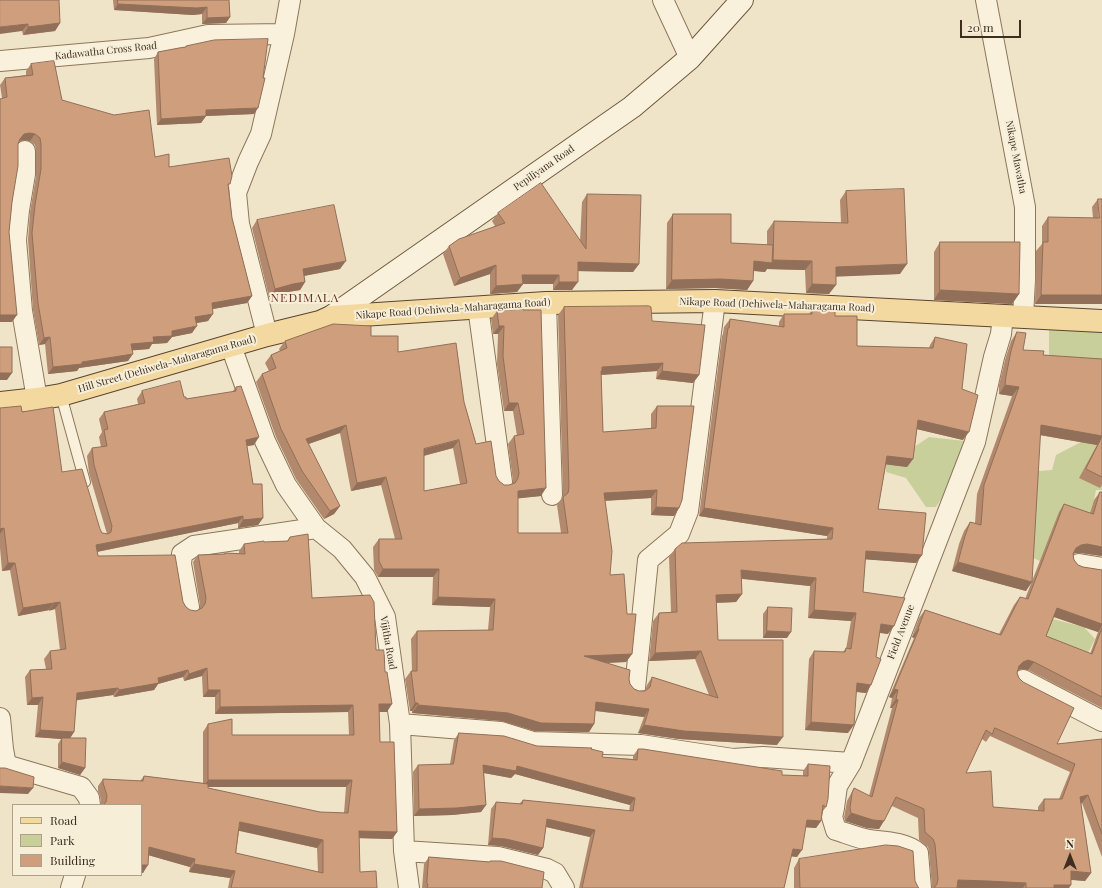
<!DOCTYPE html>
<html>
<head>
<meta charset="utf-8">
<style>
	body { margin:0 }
	#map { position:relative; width:1102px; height:888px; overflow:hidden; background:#f0e4c8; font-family:"Playfair Display",serif }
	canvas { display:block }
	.legend { position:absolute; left:12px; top:804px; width:130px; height:72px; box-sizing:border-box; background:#f7eed8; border:1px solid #ada18e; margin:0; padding:5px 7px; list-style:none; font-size:12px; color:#3d2e20 }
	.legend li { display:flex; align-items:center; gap:8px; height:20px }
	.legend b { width:20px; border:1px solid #ada18e }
	.north { position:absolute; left:1050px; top:836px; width:40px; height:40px; -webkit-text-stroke:3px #f7eed8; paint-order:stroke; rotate:0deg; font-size:11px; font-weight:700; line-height:16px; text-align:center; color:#3d2e20 }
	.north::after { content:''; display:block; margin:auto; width:14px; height:18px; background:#3d2e20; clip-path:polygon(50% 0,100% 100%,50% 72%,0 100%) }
	.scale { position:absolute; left:960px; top:20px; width:61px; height:18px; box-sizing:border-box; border:2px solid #3d2e20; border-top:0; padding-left:5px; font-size:12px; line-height:14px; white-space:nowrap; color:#3d2e20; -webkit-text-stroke:3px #f7eed8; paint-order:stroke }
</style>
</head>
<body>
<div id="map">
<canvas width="1102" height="888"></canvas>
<ul class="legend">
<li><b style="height:5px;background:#f3d9a0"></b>Road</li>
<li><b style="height:11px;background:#c9cf9b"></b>Park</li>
<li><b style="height:11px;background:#cf9f7d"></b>Building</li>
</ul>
<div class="north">N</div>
<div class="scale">20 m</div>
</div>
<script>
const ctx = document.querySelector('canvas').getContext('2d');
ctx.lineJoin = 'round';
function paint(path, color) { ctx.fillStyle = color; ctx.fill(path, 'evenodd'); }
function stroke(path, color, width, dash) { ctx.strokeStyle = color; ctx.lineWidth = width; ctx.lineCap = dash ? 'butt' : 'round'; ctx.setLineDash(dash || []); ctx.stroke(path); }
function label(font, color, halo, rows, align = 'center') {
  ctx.font = font + ' "Playfair Display",serif'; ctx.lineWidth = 4; ctx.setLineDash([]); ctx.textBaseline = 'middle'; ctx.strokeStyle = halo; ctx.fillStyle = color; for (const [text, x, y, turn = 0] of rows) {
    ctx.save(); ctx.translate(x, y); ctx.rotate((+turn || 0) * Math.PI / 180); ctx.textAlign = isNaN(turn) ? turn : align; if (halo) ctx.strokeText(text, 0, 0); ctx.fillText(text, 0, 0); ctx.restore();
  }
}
paint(new Path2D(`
	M 1049,328 L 1102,331 L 1102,364 L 1049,359 Z
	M 1102,431 L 1102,490 L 1096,490 L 1094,500 L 1078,552 L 1051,567 L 1030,556 L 1026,472 L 1052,470 L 1056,455 Z
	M 929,437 L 965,441 L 947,490 L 936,507 L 926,507 L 906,478 L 886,472 L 886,456 L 899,457 Z
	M 1045,617 L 1084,627 L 1095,639 L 1082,665 L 1071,661 L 1066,691 L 1047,682 L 1061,653 L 1037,643 Z`), '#c9cf9b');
const lane = new Path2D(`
	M 61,395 L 85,482`);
const street = new Path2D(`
	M 663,0 L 690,58
	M 986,0 L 1025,207 L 1025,280 L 1023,316
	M 0,61 L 149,48 L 208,35 L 284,34
	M 25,151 L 25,174 L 19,210 L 16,240 L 22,311 L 37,399
	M 546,303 L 552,495
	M 478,307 L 502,482
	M 267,335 L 239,224 L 236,193 L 248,162 L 261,134 L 284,34 L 290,0
	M 231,346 L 265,441 L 286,485 L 316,528 L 342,549 L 365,577 L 385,617 L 400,724 L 404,851 L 409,888
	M 1079,564 L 1102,568
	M 189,607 L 181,564 L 182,554 L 194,546 L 316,528
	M 1023,680 L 1102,721
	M 635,688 L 648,560 L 679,534 L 688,511 L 715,301
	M 0,718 L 3,749 L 6,765 L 81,787 L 89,798 L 90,805
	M 400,724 L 501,732 L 533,742 L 641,745 L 733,759 L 763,757 L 851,763
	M 404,851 L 498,857 L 547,869 L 555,873 L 564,888
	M 71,888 L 75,875
	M 921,888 L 918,853 C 904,842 885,842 869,840 C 858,838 846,833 836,830 L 832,817 L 834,808 L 837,786 L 851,763 L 975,442 L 994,357 L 1001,334 L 1003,315`);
const secondary = new Path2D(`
	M 331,317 L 632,107 L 690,58 L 742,0`);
const primary = new Path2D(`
	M 0,403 L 37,399 L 61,395 L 267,335 L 320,322 L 331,317 L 546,303 L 715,301 L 1102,321`);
stroke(lane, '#8d765c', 12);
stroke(street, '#8d765c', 22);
stroke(secondary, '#6f573f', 24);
stroke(primary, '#5b4430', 24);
stroke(lane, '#faf1dc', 10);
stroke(street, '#faf1dc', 20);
stroke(secondary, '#faf1dc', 22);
stroke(primary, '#f3d9a0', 22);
paint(new Path2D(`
	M 0,0 L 60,23 L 55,31 L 23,35 L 22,31 Z
	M 113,0 L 229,0 L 230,17 L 226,23 L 202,24 L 202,14 L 193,15 L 114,10 Z
	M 186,46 L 254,114 L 206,116 L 201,123 L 157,125 L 154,59 L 158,52 L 186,47 Z
	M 31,64 L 62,100 L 155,157 L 169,167 L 229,186 L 232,218 L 252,296 L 247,303 L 213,309 L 208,321 L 197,323 L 192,333 L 172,337 L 167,343 L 152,344 L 149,349 L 132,350 L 128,361 L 79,368 L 77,371 L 48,374 L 45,344 L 39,345 L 33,310 L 28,240 L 30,212 L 36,176 L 36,151 L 35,145 L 30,141 L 25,140 L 19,141 L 18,144 L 9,232 L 12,322 L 0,322 L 2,98 L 0,85 L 5,78 L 26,75 L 26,71 Z
	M 846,191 L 900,274 L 836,276 L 829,294 L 806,293 L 805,270 L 767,269 L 765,272 L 753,271 L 753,281 L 747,290 L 715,288 L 666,289 L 667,223 L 673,214 L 731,243 L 767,245 L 767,231 L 774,221 L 841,223 L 840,200 Z
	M 587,194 L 639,264 L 633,272 L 578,271 L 572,290 L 553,290 L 553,284 L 523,284 L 517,292 L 490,294 L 490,274 L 454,286 L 443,254 L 449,246 L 495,226 L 492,221 L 498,213 L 580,241 L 582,202 Z
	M 1098,199 L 1102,304 L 1035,304 L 1036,251 L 1042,244 L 1042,226 L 1048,217 L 1093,218 L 1092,207 Z
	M 257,220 L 340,269 L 304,276 L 305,282 L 300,290 L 288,292 L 269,297 L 252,228 Z
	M 940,242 L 1019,294 L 1012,304 L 934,300 L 934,252 Z
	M 564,307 L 652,321 L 699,375 L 693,383 L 656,379 L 657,371 L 601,375 L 603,432 L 651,429 L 651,414 L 657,406 L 679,508 L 674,516 L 651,515 L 651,498 L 605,501 L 610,575 L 627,614 L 632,654 L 626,662 L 606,663 L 629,679 L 630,684 L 634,689 L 639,691 L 645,690 L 647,685 L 652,677 L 709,695 L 695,659 L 649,661 L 653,621 L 659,613 L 671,612 L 669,557 L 675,549 L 827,539 L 827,536 L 699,516 L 722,336 L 723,334 L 724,327 L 730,319 L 779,326 L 779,322 L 784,314 L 809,314 L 812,310 L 835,316 L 857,346 L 929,348 L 930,345 L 935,337 L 962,389 L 963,440 L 917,429 L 913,459 L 907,467 L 886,464 L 878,509 L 922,555 L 916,563 L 865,559 L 863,592 L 888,634 L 880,633 L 866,693 L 856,692 L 848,733 L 805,730 L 809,659 L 814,651 L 843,652 L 846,648 L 846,649 L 851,621 L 808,618 L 810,586 L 742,579 L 742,594 L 736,602 L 716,603 L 718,640 L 777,745 L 679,739 L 638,733 L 644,717 L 595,711 L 594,724 L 589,732 L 535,731 L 502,721 L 412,713 L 412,711 L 410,711 L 405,679 L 411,671 L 412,671 L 411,639 L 417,631 L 488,630 L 490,607 L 432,605 L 433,577 L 378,577 L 374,570 L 373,547 L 379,539 L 395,539 L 381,485 L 351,491 L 340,433 L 308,444 L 340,506 L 334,514 L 324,519 L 296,479 L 276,437 L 256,382 L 262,374 L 269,371 L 265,363 L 271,355 L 280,351 L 279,349 L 285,341 L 371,336 L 398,352 L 464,402 L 476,444 L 496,476 L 499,481 L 504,485 L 509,485 L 513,484 L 513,481 L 508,444 L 514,436 L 517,436 L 513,411 L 504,411 L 497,364 L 498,334 L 493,334 L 491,319 L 497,311 L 523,309 L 541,496 L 518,498 L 518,533 L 561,533 L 557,505 L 563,497 L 563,495 L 558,315 ZM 453,448 L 460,484 L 424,491 L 424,456 Z
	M 1017,332 L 1023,350 L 1043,355 L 1102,359 L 1102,485 L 1100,488 L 1079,478 L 1097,445 L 1040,435 L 1026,591 L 952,571 L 959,544 L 964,531 L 970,522 L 975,523 L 977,494 L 1012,396 L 999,394 L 999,385 L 1005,360 L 1011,341 Z
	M 236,387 L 254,445 L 247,446 L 253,484 L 263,518 L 258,525 L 238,528 L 238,523 L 97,552 L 98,556 L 183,602 L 186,607 L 190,610 L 196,611 L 200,609 L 200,605 L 193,562 L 198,555 L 224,554 L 225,553 L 239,553 L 239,551 L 244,544 L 287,541 L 290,537 L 312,598 L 376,650 L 385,672 L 387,712 L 379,712 L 380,742 L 397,832 L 392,839 L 359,838 L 360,872 L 377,888 L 228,888 L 230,878 L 189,872 L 190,867 L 149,855 L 143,873 L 141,805 L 101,805 L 100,796 L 98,791 L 98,786 L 103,779 L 140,781 L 144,776 L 203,783 L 203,732 L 208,724 L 232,735 L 349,735 L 348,712 L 215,714 L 215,697 L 203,697 L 202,676 L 184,681 L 183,677 L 158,684 L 154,690 L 114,697 L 113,695 L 76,700 L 74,732 L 70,738 L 85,768 L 80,775 L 58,768 L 58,744 L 61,739 L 35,737 L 38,705 L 27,705 L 25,677 L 30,670 L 46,669 L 44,659 L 50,651 L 60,650 L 55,609 L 18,616 L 10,570 L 2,571 L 0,548 L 0,408 L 22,412 L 62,472 L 102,533 L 107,534 L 89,473 L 87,456 L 92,448 L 101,447 L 99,437 L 102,432 L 99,419 L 104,412 L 138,404 L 137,399 L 142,391 L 184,397 L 186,399 L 232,392 ZM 208,787 L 346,787 L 344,813 L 320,812 L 208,788 ZM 239,830 L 317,848 L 318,872 L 236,853 Z
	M 1100,492 L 1102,492 L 1102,556 L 1081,553 L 1075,553 L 1073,554 L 1074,560 L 1078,565 L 1083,567 L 1102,570 L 1102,708 L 1028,670 L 1022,669 L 1018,670 L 1017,673 L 1019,678 L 1057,744 L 1102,739 L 1102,857 L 1082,803 L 1081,804 L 1091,873 L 1085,881 L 1071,880 L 1069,888 L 932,888 L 929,852 L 928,847 L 919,840 L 918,818 L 892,806 L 879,829 L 867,828 L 845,821 L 844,817 L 847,801 L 854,788 L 869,796 L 892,708 L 890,708 L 892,698 L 889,697 L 914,638 L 912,637 L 919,618 L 925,610 L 999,634 L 1014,605 L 1020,597 L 1025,599 L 1059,512 L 1064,504 L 1090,513 L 1094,500 ZM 1054,617 L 1098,632 L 1090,654 L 1046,636 ZM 990,736 L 1070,772 L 1059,799 L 1044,799 L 1038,807 L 1038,811 L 993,807 L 966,773 L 982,739 L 986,742 Z
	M 768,607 L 787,638 L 763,638 L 763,614 Z
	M 459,733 L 537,746 L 591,749 L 602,757 L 633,759 L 633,756 L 638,749 L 782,775 L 803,776 L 803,771 L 808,764 L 826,807 L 822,812 L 821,821 L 816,828 L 805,827 L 797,857 L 791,856 L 784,888 L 579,888 L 590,837 L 546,827 L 543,848 L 538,855 L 501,846 L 488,845 L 491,809 L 496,802 L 519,804 L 523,800 L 629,811 L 630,805 L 515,774 L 511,778 L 484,773 L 486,805 L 481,812 L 452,815 L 414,816 L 413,772 L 418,765 L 450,764 L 454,740 Z
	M 429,857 L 490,862 L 490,861 L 542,888 L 422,888 L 424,864 Z
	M 799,859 L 915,881 L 918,887 L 919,888 L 794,888 L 794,868 Z`), '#b2896c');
paint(new Path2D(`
	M 118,4 L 207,7 L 202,14 L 193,15 L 114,10 Z
	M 230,17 L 226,23 L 202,24 L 207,18 Z
	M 60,23 L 55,31 L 23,35 L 28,27 Z
	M 28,24 L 22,31 L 0,34 L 0,27 Z
	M 258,108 L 254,114 L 206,116 L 201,123 L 157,125 L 161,119 L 206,110 Z
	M 30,133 L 35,134 L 30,141 L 25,140 L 19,141 L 20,139 L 24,134 Z
	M 773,260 L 812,261 L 805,270 L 767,269 L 765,272 L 747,270 L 754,261 L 771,263 Z
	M 346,261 L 340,269 L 298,277 L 303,269 Z
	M 578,262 L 639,264 L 633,272 L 572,271 Z
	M 907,264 L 900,274 L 829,277 L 836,267 Z
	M 496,265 L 490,274 L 454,286 L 460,278 Z
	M 522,275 L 559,275 L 553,284 L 517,284 Z
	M 721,279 L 753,281 L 747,290 L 715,288 L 666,289 L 672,280 Z
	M 305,282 L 300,290 L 288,292 L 269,297 L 275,289 L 293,284 Z
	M 559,282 L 578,282 L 572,290 L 553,290 Z
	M 523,284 L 517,292 L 490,294 L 496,286 Z
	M 812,284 L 836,285 L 829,294 L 806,293 Z
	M 940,290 L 1019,294 L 1012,304 L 934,300 Z
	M 1041,295 L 1102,295 L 1102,304 L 1035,304 Z
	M 252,296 L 247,303 L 207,310 L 212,303 Z
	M 213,314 L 208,321 L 191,324 L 195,317 Z
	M 0,315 L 17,315 L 12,322 L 0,322 Z
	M 197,326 L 192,333 L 172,337 L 167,343 L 152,344 L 149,349 L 126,351 L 131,344 L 172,331 Z
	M 499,326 L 504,326 L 498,334 L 493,334 Z
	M 50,337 L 45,344 L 39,345 L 44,338 Z
	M 133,354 L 128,361 L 79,368 L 77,371 L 48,374 L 53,367 L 82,362 Z
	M 663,363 L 657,371 L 599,375 L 602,367 Z
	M 662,371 L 699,375 L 693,383 L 656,379 Z
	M 0,373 L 12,373 L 7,380 L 0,380 Z
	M 1005,385 L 1019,387 L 1012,396 L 999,394 Z
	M 509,403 L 518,403 L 513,411 L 504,411 Z
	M 918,420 L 969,432 L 963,440 L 912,428 Z
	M 346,425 L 340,433 L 300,447 L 306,439 Z
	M 1041,425 L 1102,436 L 1102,437 L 1097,445 L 1034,434 Z
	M 259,437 L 254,445 L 241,447 L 246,440 Z
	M 459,440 L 453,448 L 418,457 L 424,449 Z
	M 887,456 L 913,459 L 907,467 L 882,464 Z
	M 386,477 L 381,485 L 351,491 L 357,483 Z
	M 546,488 L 541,496 L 513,499 L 518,491 Z
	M 657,490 L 651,498 L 599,501 L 604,493 Z
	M 340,506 L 334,514 L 324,519 L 330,511 Z
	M 656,507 L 679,508 L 674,516 L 651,515 Z
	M 704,508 L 833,528 L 827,536 L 699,516 Z
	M 243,516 L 238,523 L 91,553 L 96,545 Z
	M 263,518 L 258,525 L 238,528 L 243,520 Z
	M 4,528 L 0,534 L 0,529 Z
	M 1087,544 L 1102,547 L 1102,556 L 1081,553 L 1075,553 L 1070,556 L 1076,548 L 1081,545 Z
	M 866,551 L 922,555 L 916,563 L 860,559 Z
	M 958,562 L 1032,582 L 1026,591 L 952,571 Z
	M 8,563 L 15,563 L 10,570 L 2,571 Z
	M 383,569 L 439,569 L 433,577 L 378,577 Z
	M 741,570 L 816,578 L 810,586 L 736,578 Z
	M 742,594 L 736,602 L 710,603 L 716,595 Z
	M 438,597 L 495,599 L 490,607 L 432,605 Z
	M 54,602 L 49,610 L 18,616 L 23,608 Z
	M 60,602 L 55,609 L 49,611 L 54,603 Z
	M 1057,608 L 1102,624 L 1102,626 L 1098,632 L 1051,616 Z
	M 814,610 L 856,613 L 851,621 L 808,618 Z
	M 881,624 L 894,626 L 888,634 L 876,632 Z
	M 918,629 L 919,629 L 914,638 L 912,637 Z
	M 767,631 L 791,632 L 787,638 L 763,638 Z
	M 701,651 L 695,659 L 649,661 L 655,653 Z
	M 632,654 L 626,662 L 578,664 L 584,656 Z
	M 1028,660 L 1034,662 L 1028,670 L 1022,669 L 1017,670 L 1019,666 L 1023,662 Z
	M 207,668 L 202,676 L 184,681 L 189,674 Z
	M 188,670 L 183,677 L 158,684 L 154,690 L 114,697 L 119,690 Z
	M 857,683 L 871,685 L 866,693 L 851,691 Z
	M 118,688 L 113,695 L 72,701 L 77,693 Z
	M 894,689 L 898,690 L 892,698 L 889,697 Z
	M 208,690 L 220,690 L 215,697 L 203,697 Z
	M 43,697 L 38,705 L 27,705 L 32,698 Z
	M 896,699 L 898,700 L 892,708 L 890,708 Z
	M 596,702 L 649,709 L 644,717 L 590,710 Z
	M 415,703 L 418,703 L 412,711 L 410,711 Z
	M 379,704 L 392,704 L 387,712 L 374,712 Z
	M 353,705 L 348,712 L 215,714 L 220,707 Z
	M 418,705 L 508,713 L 594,724 L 589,732 L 535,731 L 502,721 L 412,713 Z
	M 811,722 L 854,725 L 848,733 L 805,730 Z
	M 644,725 L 783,737 L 777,745 L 679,739 L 638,733 Z
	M 40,730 L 74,732 L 69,740 L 62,738 L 61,739 L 35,737 Z
	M 62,762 L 85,768 L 80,775 L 58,768 Z
	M 483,765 L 517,766 L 635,798 L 630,805 L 515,774 L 511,778 L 478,772 Z
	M 208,780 L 352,780 L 346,787 L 203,787 Z
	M 0,786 L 33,788 L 28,794 L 0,793 Z
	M 1088,795 L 1082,803 L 1075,805 L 1080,797 Z
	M 486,805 L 481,812 L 452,815 L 414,816 L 419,809 Z
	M 851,813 L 884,821 L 879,829 L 867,828 L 845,821 Z
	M 547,819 L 595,830 L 590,837 L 542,826 Z
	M 807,820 L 821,821 L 816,828 L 802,827 Z
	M 240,822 L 323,840 L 317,848 L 235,830 Z
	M 359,831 L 397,832 L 392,839 L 354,838 Z
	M 492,838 L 506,839 L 543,848 L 538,855 L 501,846 L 488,845 Z
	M 149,847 L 195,859 L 190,867 L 144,854 Z
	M 793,849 L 802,850 L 797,857 L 788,856 Z
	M 194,864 L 235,871 L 230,878 L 189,872 Z
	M 141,865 L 148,865 L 143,873 L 141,873 Z
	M 1071,871 L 1091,873 L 1085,881 L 1065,879 Z
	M 958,880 L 988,881 L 1026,883 L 1023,888 L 952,888 Z
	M 1054,885 L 1071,885 L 1069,888 L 1051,888 Z`), '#916f58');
const building = new Path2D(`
	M 0,0 L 59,0 L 60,23 L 28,27 L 28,24 L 0,27 Z
	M 118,0 L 229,0 L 230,17 L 207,18 L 207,7 L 197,8 L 118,4 Z
	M 268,39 L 263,78 L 265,78 L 258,108 L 206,110 L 206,116 L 161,119 L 158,52 L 179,48 L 186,47 L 186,46 L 214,40 Z
	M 54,61 L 62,100 L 114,115 L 149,110 L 155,157 L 169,154 L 169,167 L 229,158 L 232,176 L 230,184 L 228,184 L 232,218 L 252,296 L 212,303 L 213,314 L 195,317 L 197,326 L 172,331 L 172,336 L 153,337 L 154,342 L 131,344 L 133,354 L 82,362 L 82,364 L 53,367 L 50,337 L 44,338 L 38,303 L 32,233 L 35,205 L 41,169 L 41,144 L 40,138 L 35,134 L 30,133 L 24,134 L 20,139 L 18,144 L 18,166 L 12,202 L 9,232 L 17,315 L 0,315 L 0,99 L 7,97 L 5,78 L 33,75 L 31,64 Z
	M 541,183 L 586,249 L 587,194 L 641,195 L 639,264 L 578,262 L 578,282 L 559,282 L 559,275 L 522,275 L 523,284 L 496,286 L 496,265 L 460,278 L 449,246 L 459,239 L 505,223 L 498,213 Z
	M 904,189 L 907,264 L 836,267 L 836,285 L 812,284 L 812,261 L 773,260 L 774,221 L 848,223 L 846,191 Z
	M 1098,199 L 1102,199 L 1102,295 L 1041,295 L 1043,242 L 1048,242 L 1048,217 L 1099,218 Z
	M 334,205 L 346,261 L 303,269 L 305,282 L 293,284 L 275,289 L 257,220 Z
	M 673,214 L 731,214 L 731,243 L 773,245 L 772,263 L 754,261 L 753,281 L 721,279 L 672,280 Z
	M 940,242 L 1020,242 L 1019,294 L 940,290 Z
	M 649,306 L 651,307 L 652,321 L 705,325 L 699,375 L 662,371 L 663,363 L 602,367 L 602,371 L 601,371 L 603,432 L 656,428 L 657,406 L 694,406 L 682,500 L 679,508 L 656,507 L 657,490 L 604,493 L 612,551 L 610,575 L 624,574 L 627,614 L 636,614 L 632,654 L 584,656 L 630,670 L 629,679 L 630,684 L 634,689 L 639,691 L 645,691 L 650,687 L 652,677 L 718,698 L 701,651 L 655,653 L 659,613 L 677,612 L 675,549 L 682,543 L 832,539 L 833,528 L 704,508 L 728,328 L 729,328 L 730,319 L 784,327 L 784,314 L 812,314 L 812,310 L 835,311 L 835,316 L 857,316 L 857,346 L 933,348 L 935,337 L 967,344 L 962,389 L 978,395 L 969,432 L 918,420 L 913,459 L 887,456 L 878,509 L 926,513 L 922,555 L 866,551 L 863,592 L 905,598 L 894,626 L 881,624 L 876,657 L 881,659 L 871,685 L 857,683 L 854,725 L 811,722 L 814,651 L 845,652 L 846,648 L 851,649 L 856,613 L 814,610 L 816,578 L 741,570 L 742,594 L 716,595 L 718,640 L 783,640 L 783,737 L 684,731 L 644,725 L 649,709 L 596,702 L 594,724 L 541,723 L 508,713 L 418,705 L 418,703 L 415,703 L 411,671 L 417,671 L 417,631 L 493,630 L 495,599 L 438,597 L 439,569 L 383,569 L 379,561 L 379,539 L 402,539 L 386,477 L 357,483 L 346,425 L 306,439 L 340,506 L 330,511 L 302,471 L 281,429 L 262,374 L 276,368 L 271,355 L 287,348 L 285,341 L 333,324 L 371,326 L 371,336 L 398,336 L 398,352 L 456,343 L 464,402 L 476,444 L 491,441 L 496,476 L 499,481 L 504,485 L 509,485 L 515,483 L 518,478 L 519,473 L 514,436 L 524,434 L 518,403 L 509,403 L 503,356 L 504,326 L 499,326 L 497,311 L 523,309 L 523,310 L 541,310 L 546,488 L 518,491 L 518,533 L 568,533 L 563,497 L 568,493 L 569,487 L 564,307 ZM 459,440 L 467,483 L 424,491 L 424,449 Z
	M 1017,332 L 1026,333 L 1023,350 L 1044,351 L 1043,355 L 1102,359 L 1102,436 L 1041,425 L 1032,582 L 958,562 L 965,536 L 970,522 L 981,525 L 984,485 L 1019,387 L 1005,385 L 1006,376 L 1011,351 Z
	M 0,347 L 12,347 L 12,373 L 0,373 Z
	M 180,381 L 184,397 L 186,397 L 186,399 L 236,391 L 236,387 L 241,386 L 259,437 L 246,440 L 253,484 L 262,484 L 263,518 L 243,520 L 243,516 L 96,545 L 98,556 L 175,555 L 183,602 L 186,607 L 190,610 L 196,611 L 202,608 L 205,604 L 206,598 L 198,555 L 225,554 L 225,553 L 245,554 L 244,544 L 264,541 L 264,542 L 288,541 L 290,537 L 308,534 L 312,598 L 370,595 L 374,602 L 376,650 L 384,650 L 385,672 L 387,672 L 392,704 L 379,704 L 380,742 L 394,742 L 397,832 L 359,831 L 360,872 L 376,871 L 377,888 L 231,888 L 235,871 L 194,864 L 195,859 L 149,847 L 148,865 L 141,865 L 141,805 L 103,805 L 106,802 L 107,796 L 105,789 L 103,783 L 103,779 L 143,781 L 144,776 L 208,784 L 208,788 L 320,812 L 348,813 L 352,780 L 208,780 L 208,724 L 232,719 L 232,735 L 354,735 L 353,705 L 220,707 L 220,690 L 208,690 L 207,668 L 189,674 L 188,670 L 158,678 L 159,683 L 119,690 L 118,688 L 77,693 L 74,732 L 40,730 L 43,697 L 32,698 L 30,670 L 52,669 L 50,651 L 66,649 L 60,602 L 23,608 L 15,563 L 8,563 L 4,528 L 0,529 L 0,408 L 21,406 L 22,412 L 53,407 L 62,472 L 82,469 L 100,529 L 102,533 L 108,534 L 111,532 L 112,526 L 94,465 L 92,448 L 107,446 L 104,430 L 108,429 L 104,412 L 145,403 L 142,391 ZM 240,822 L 323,840 L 323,873 L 236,853 Z
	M 1102,437 L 1102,477 L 1086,469 Z
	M 1100,492 L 1102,492 L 1102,547 L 1087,544 L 1081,545 L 1076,548 L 1073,554 L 1074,560 L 1078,565 L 1083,567 L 1102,570 L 1102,624 L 1057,608 L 1046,636 L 1092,654 L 1102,628 L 1102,697 L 1034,662 L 1028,660 L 1023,662 L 1019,666 L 1017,673 L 1019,678 L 1023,682 L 1074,708 L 1057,744 L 1102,739 L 1102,834 L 1088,795 L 1080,797 L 1091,873 L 1071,871 L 1071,885 L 1054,885 L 1054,888 L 1026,888 L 1026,883 L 988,881 L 958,880 L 957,888 L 934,888 L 937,884 L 938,879 L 935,844 L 933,839 L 925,832 L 924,809 L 896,797 L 884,821 L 873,820 L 851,813 L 850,808 L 852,793 L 854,788 L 872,797 L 898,700 L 896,699 L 898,690 L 894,689 L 919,629 L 918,629 L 925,610 L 1001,635 L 1020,597 L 1028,599 L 1064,504 L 1093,514 ZM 995,728 L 1075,764 L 1062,799 L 1044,799 L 1044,811 L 993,807 L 991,771 L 966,773 L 986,730 L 992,734 Z
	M 768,607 L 792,608 L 791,632 L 767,631 Z
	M 459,733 L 504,736 L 537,746 L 592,748 L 591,749 L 603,752 L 602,757 L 637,760 L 638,749 L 643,749 L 782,771 L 782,775 L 808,776 L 808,764 L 830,766 L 828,799 L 826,807 L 823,805 L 821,821 L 807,820 L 802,850 L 793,849 L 784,888 L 582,888 L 595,830 L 547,819 L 543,848 L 506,839 L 492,838 L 496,802 L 522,804 L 523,800 L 633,811 L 635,798 L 517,766 L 516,771 L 483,765 L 486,805 L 457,808 L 419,809 L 418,765 L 453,764 Z
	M 62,738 L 86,738 L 85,768 L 62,762 Z
	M 0,768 L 5,768 L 34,777 L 33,788 L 0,786 Z
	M 886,845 L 898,846 L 913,851 L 915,881 L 918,887 L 919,888 L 800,888 L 799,859 Z
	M 429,857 L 490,862 L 490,861 L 501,861 L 544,872 L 542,888 L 427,888 L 428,884 L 427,883 Z`);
paint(building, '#cf9f7d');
stroke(building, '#916f58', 1);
label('10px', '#3d2e20', '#f7eed8', [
	["Kadawatha Cross Road",106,51,-6],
	["Nikape Mawatha",1016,157,79],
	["Pepiliyana Road",544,168,-35],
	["Nikape Road (Dehiwela-Maharagama Road)",777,305,2],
	["Nikape Road (Dehiwela-Maharagama Road)",453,309,-4],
	["Hill Street (Dehiwela-Maharagama Road)",167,364,-16],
	["Field Avenue",901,632,-69],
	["Vijitha Road",388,643,80]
]);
ctx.letterSpacing = '1px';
label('12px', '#6b2e1e', '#f7eed8', [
	["NEDIMALA",305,298]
]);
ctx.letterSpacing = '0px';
</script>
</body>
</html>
